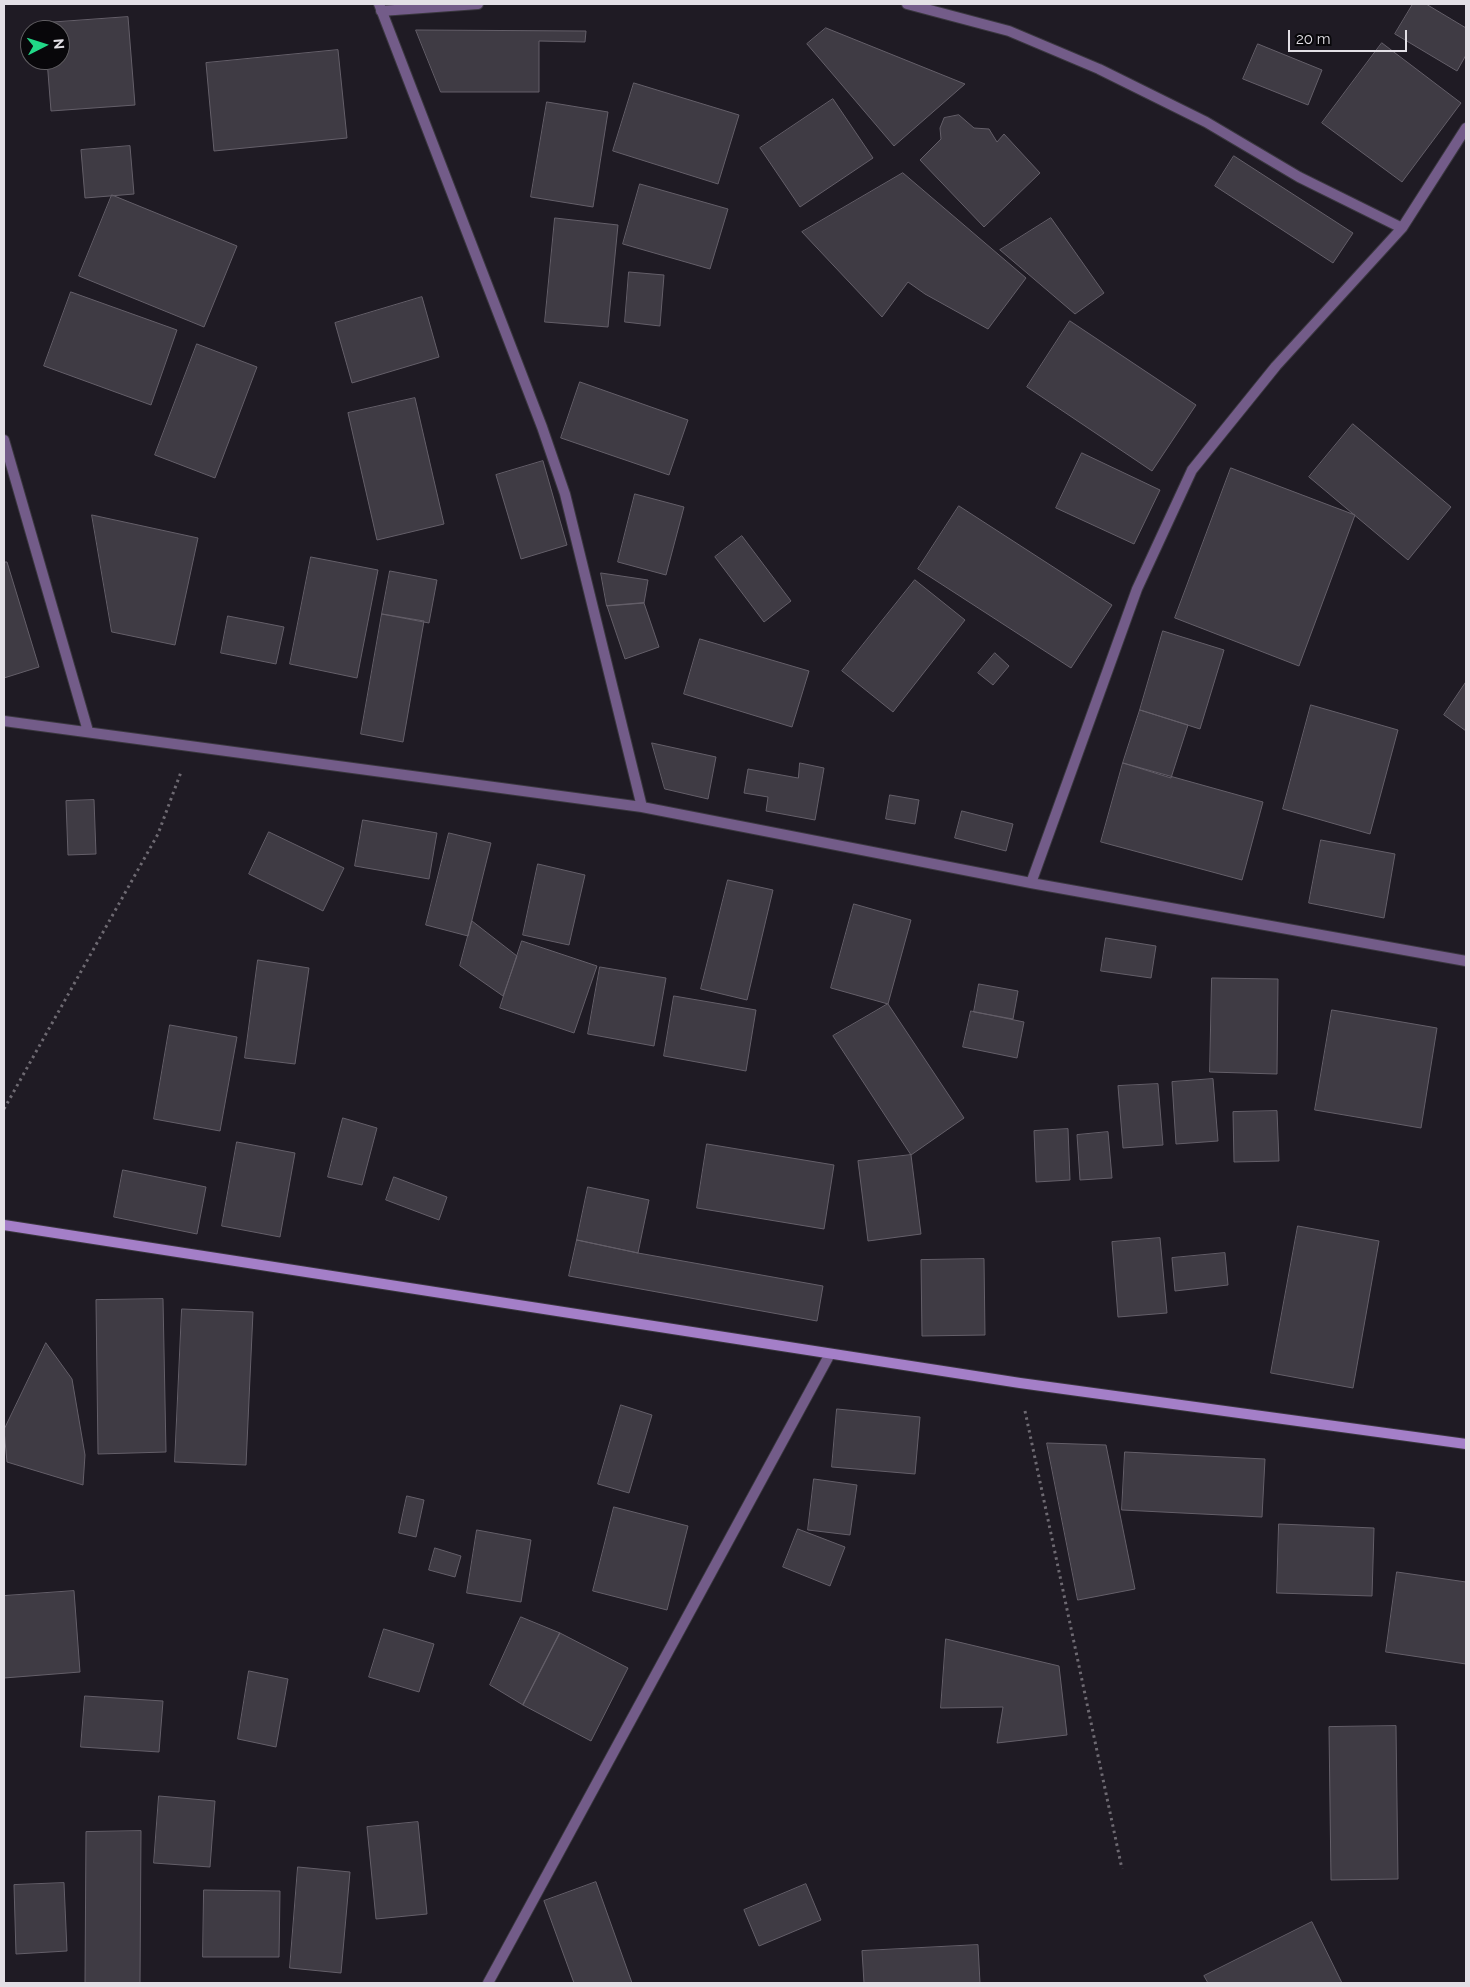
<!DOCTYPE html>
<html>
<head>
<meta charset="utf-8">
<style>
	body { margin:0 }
	#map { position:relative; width:1470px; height:1987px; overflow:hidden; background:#1f1b24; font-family:Raleway,sans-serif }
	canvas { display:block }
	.frame { position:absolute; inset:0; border:5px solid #e3e0e6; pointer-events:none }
	.north { position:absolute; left:20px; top:20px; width:50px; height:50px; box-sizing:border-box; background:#08070a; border:1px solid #605e62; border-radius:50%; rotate:85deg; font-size:14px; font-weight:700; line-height:20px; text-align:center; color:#e3e0e6 }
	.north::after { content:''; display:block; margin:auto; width:18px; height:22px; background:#21d887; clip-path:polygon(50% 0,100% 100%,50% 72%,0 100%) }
	.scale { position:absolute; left:1288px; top:30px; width:119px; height:22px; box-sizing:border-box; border:2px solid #e3e0e6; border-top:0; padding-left:6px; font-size:15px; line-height:18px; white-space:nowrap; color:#e3e0e6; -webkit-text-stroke:4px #08070a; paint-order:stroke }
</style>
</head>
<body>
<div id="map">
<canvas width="1470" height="1987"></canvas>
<div class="frame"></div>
<div class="north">N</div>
<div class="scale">20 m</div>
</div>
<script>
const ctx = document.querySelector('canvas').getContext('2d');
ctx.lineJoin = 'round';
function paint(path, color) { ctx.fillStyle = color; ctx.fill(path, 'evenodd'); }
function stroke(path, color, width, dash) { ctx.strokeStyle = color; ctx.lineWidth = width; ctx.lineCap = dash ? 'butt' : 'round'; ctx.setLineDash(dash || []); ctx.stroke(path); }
const building = new Path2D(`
	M 1413,4 L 1426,4 L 1466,28 L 1466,55 L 1457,71 L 1395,34 Z
	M 128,17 L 135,105 L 51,111 L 47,60 L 60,60 L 60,30 L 45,30 L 45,23 Z
	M 826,28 L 965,84 L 894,146 L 807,44 Z
	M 416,30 L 586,31 L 585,42 L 539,41 L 539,92 L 441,92 Z
	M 1382,43 L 1461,103 L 1402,182 L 1322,123 Z
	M 1258,44 L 1322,70 L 1308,105 L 1243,79 Z
	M 338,50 L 347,138 L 214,151 L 206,63 Z
	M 634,83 L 739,115 L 718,184 L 613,151 Z
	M 833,99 L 873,158 L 800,207 L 760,148 Z
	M 547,102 L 608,112 L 593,207 L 531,197 Z
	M 959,115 L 974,128 L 989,129 L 997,142 L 1004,134 L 1040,173 L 984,227 L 920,160 L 941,139 L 940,128 L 944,118 Z
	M 130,146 L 134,194 L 85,198 L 81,150 Z
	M 1234,156 L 1353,233 L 1333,263 L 1215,186 Z
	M 903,173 L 1026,278 L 988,329 L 925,294 L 908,282 L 882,317 L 802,232 Z
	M 640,184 L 728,209 L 710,269 L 623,244 Z
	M 112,195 L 237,246 L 204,327 L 79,276 Z
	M 555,218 L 618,225 L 608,327 L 545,322 Z
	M 1051,218 L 1104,293 L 1075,314 L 1000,250 Z
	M 629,272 L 664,275 L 660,326 L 625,322 Z
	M 71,292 L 177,330 L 151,405 L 44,366 Z
	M 422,297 L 439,357 L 352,383 L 335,323 Z
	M 1070,321 L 1196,405 L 1152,471 L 1027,387 Z
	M 197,344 L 257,367 L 215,478 L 155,455 Z
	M 580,382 L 688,420 L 669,475 L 561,438 Z
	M 415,398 L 444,524 L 377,540 L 348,413 Z
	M 1353,424 L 1451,507 L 1408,560 L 1309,477 Z
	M 1082,453 L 1160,490 L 1134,544 L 1056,508 Z
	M 543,461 L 567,545 L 521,559 L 496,475 Z
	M 1231,468 L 1355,515 L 1299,666 L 1175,618 Z
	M 635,494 L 684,507 L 666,575 L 618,562 Z
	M 959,506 L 1112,605 L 1071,668 L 918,569 Z
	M 92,515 L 198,538 L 175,645 L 112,632 Z
	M 742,536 L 791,601 L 764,622 L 715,557 Z
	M 311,557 L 378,570 L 357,678 L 290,664 Z
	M 4,562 L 7,562 L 39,667 L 4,678 Z
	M 390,571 L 437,580 L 429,623 L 382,614 Z
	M 601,573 L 648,580 L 644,603 L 607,606 Z
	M 915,580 L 965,620 L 893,712 L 842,671 Z
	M 644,603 L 659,647 L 625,659 L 607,606 Z
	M 382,614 L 424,621 L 403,742 L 361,734 Z
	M 228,616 L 284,627 L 276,664 L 221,653 Z
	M 1163,631 L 1224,650 L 1200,729 L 1140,710 Z
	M 700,639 L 809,671 L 792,727 L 684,694 Z
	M 995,653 L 1009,666 L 993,685 L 978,673 Z
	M 1466,682 L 1466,731 L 1444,715 Z
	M 1311,705 L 1398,730 L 1370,834 L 1283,809 Z
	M 1140,710 L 1188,725 L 1171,778 L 1123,763 Z
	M 652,743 L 716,757 L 708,799 L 665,789 Z
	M 800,763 L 824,768 L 815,820 L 766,811 L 768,797 L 744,793 L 748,769 L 798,778 Z
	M 1123,763 L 1263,802 L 1242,880 L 1101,842 Z
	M 890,795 L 919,800 L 915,824 L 886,819 Z
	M 94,800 L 96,854 L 68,855 L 66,801 Z
	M 962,811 L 1013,824 L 1006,851 L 955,838 Z
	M 363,820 L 437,833 L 429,879 L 355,866 Z
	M 269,832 L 344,868 L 323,911 L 249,874 Z
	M 449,833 L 491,843 L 468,936 L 426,925 Z
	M 1321,840 L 1395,854 L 1384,918 L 1309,903 Z
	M 538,864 L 585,875 L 569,945 L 523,935 Z
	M 728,880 L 773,890 L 747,1000 L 701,989 Z
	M 854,904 L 911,920 L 888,1004 L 831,988 Z
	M 472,921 L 517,956 L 503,996 L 460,966 Z
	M 1106,938 L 1156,946 L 1151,978 L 1101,971 Z
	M 522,941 L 597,966 L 574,1033 L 500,1008 Z
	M 258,960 L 309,968 L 295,1064 L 245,1058 Z
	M 600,967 L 666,978 L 654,1046 L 588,1034 Z
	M 1212,978 L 1278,979 L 1277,1074 L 1210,1072 Z
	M 979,984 L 1018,991 L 1013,1019 L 974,1012 Z
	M 674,996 L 756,1010 L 746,1071 L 664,1056 Z
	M 888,1004 L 964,1118 L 911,1155 L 833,1036 Z
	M 1332,1010 L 1437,1028 L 1421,1128 L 1315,1110 Z
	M 971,1011 L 1024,1022 L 1017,1058 L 963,1047 Z
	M 170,1025 L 237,1037 L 220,1131 L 154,1119 Z
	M 1213,1079 L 1218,1141 L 1176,1144 L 1172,1082 Z
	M 1158,1084 L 1163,1145 L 1123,1148 L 1118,1086 Z
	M 1277,1111 L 1279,1161 L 1234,1162 L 1233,1112 Z
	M 343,1118 L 377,1128 L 362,1185 L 328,1177 Z
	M 1068,1129 L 1070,1180 L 1036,1182 L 1034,1131 Z
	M 1108,1132 L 1112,1178 L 1080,1180 L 1077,1135 Z
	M 237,1142 L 295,1153 L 280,1237 L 222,1226 Z
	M 707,1144 L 834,1165 L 824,1229 L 697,1208 Z
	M 911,1155 L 921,1234 L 868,1241 L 858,1161 Z
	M 123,1170 L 206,1187 L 197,1234 L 114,1217 Z
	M 394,1177 L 447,1197 L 439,1220 L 386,1200 Z
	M 588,1187 L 649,1200 L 638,1253 L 577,1240 Z
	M 1298,1226 L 1379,1241 L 1353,1388 L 1271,1373 Z
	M 1160,1238 L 1167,1313 L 1118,1317 L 1112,1242 Z
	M 577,1240 L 638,1253 L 823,1286 L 817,1321 L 569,1276 Z
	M 1225,1253 L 1228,1285 L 1175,1291 L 1172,1258 Z
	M 984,1259 L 985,1335 L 922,1336 L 921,1260 Z
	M 163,1299 L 166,1452 L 98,1454 L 96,1300 Z
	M 182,1309 L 253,1312 L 246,1465 L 175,1462 Z
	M 46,1343 L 72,1379 L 85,1455 L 83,1485 L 7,1462 L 4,1430 Z
	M 621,1405 L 652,1415 L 629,1493 L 598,1484 Z
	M 837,1409 L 920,1417 L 915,1474 L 832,1467 Z
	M 1047,1443 L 1106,1445 L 1135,1589 L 1078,1600 Z
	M 1125,1452 L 1265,1459 L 1262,1517 L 1122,1510 Z
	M 814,1479 L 857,1485 L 850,1535 L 808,1530 Z
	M 407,1496 L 424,1500 L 416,1537 L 399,1533 Z
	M 614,1507 L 688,1526 L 667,1610 L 593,1591 Z
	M 1279,1524 L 1374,1528 L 1372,1596 L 1277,1593 Z
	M 798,1529 L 845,1547 L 830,1586 L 783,1567 Z
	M 477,1530 L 531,1540 L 521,1602 L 467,1593 Z
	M 435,1548 L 461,1556 L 455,1577 L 429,1570 Z
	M 1397,1572 L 1466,1582 L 1466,1664 L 1386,1652 Z
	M 74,1591 L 80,1672 L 4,1678 L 4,1596 Z
	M 521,1617 L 560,1633 L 523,1705 L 490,1685 Z
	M 384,1629 L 434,1644 L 419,1692 L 369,1677 Z
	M 560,1633 L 628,1668 L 591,1741 L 523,1705 Z
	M 946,1639 L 1059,1666 L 1067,1735 L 997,1743 L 1003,1707 L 941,1708 Z
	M 249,1671 L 288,1679 L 276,1747 L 238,1739 Z
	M 85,1696 L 163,1701 L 159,1752 L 81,1747 Z
	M 1396,1726 L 1398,1879 L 1331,1880 L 1329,1727 Z
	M 159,1796 L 215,1801 L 210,1867 L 154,1863 Z
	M 418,1822 L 427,1914 L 376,1919 L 367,1827 Z
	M 141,1831 L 140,1983 L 85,1983 L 86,1832 Z
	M 298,1867 L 350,1872 L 341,1973 L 290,1968 Z
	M 596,1882 L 632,1983 L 574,1983 L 544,1901 Z
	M 64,1883 L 67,1951 L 16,1954 L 14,1885 Z
	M 806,1884 L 821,1920 L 759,1946 L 744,1910 Z
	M 204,1890 L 280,1891 L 279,1957 L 203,1957 Z
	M 1312,1922 L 1342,1983 L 1208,1983 L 1204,1976 Z
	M 978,1945 L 980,1983 L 864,1983 L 862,1951 Z`);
paint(building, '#3f3b44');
stroke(building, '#645f69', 1);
const street = new Path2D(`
	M 379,4 L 542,427 L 565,494 L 642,807
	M 907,4 L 1009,31 L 1099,69 L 1206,122 L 1299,177 L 1402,228
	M 381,11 L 478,4
	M 4,440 L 88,731
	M 4,721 L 642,807 L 1031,883 L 1466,961
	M 1031,883 L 1137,589 L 1192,470 L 1276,366 L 1402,228 L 1466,128
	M 488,1983 L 830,1354`);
const secondary = new Path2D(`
	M 4,1225 L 1020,1383 L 1466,1444`);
stroke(street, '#3a373f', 12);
stroke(secondary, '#3a373f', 12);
stroke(new Path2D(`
	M 4,1109 L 158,834 L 181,772
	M 1025,1411 L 1122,1869`), '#6e6a72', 3, [2.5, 4]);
stroke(street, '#735c89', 10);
stroke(secondary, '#a47fc8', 10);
</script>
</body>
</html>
